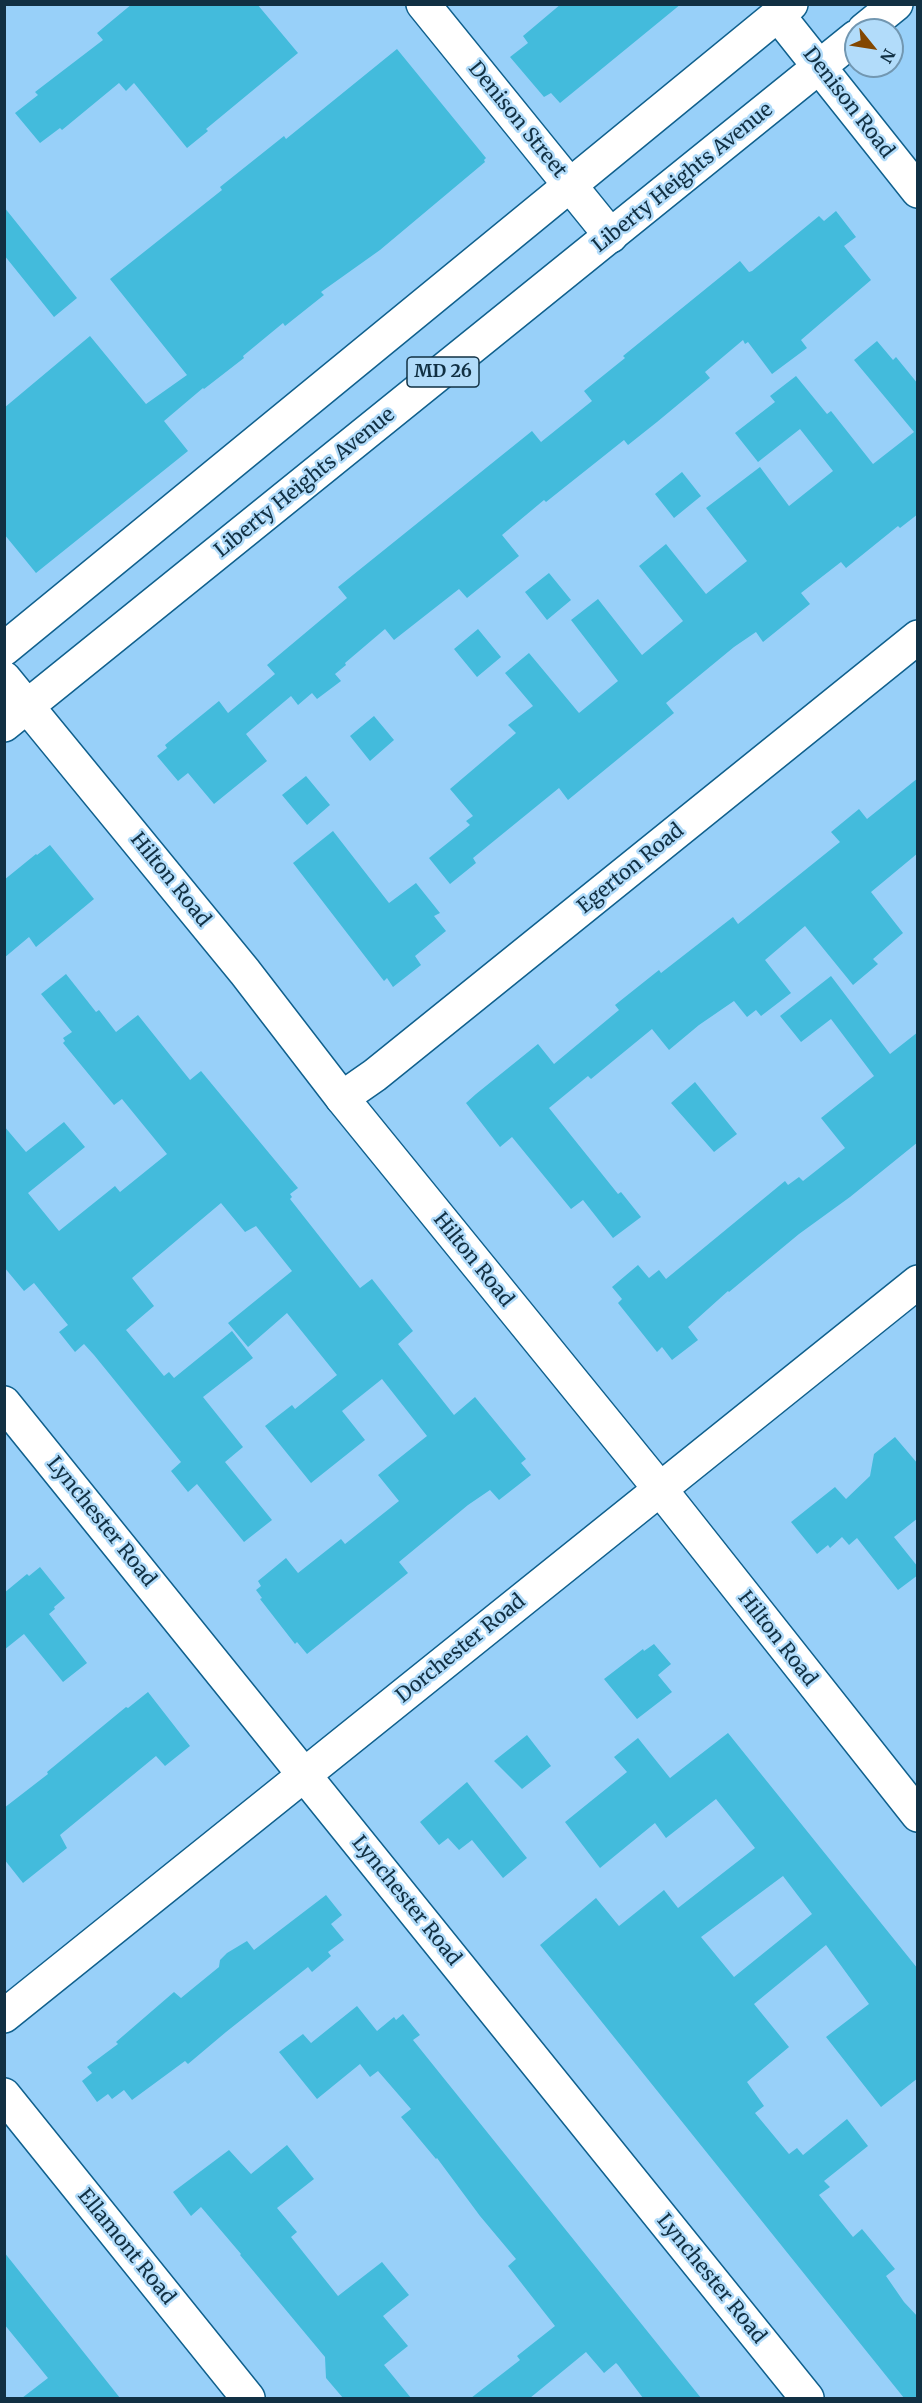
<!DOCTYPE html>
<html>
<head>
<meta charset="utf-8">
<style>
	body { margin:0 }
	#map { position:relative; width:922px; height:2403px; overflow:hidden; background:#98d0f9; font-family:Merriweather,serif }
	canvas { display:block }
	.frame { position:absolute; inset:0; border:6px solid #113043; pointer-events:none }
	.north { position:absolute; left:844px; top:18px; width:60px; height:60px; box-sizing:border-box; background:#b2dcfa; border:2px solid #7297b1; border-radius:50%; rotate:120deg; font-size:16px; font-weight:700; line-height:24px; text-align:center; color:#113043 }
	.north::after { content:''; display:block; margin:auto; width:21px; height:27px; background:#834700; clip-path:polygon(50% 0,100% 100%,50% 72%,0 100%) }
</style>
</head>
<body>
<div id="map">
<canvas width="922" height="2403"></canvas>
<div class="frame"></div>
<div class="north">N</div>
</div>
<script>
const ctx = document.querySelector('canvas').getContext('2d');
ctx.lineJoin = 'round';
function paint(path, color) { ctx.fillStyle = color; ctx.fill(path, 'evenodd'); }
function stroke(path, color, width, dash) { ctx.strokeStyle = color; ctx.lineWidth = width; ctx.lineCap = dash ? 'butt' : 'round'; ctx.setLineDash(dash || []); ctx.stroke(path); }
function label(font, color, halo, rows, align = 'center') {
  ctx.font = font + ' Merriweather,serif'; ctx.lineWidth = 5; ctx.setLineDash([]); ctx.textBaseline = 'middle'; ctx.strokeStyle = halo; ctx.fillStyle = color; for (const [text, x, y, turn = 0] of rows) {
    ctx.save(); ctx.translate(x, y); ctx.rotate((+turn || 0) * Math.PI / 180); ctx.textAlign = isNaN(turn) ? turn : align; if (halo) ctx.strokeText(text, 0, 0); ctx.fillText(text, 0, 0); ctx.restore();
  }
}
paint(new Path2D(`
	M 132,4 L 257,4 L 298,53 L 206,129 L 208,131 L 187,148 L 134,83 L 126,91 L 119,83 L 62,130 L 60,128 L 40,143 L 15,113 L 38,95 L 35,92 L 103,40 L 97,33 Z
	M 561,4 L 681,4 L 560,103 L 551,93 L 544,97 L 510,57 L 528,43 L 523,36 Z
	M 397,49 L 486,158 L 484,160 L 485,162 L 380,250 L 321,292 L 324,295 L 285,326 L 283,323 L 243,356 L 244,358 L 204,389 L 203,388 L 164,421 L 188,451 L 36,573 L 4,534 L 4,408 L 90,336 L 146,404 L 187,375 L 110,279 L 222,190 L 220,187 L 284,136 L 286,139 Z
	M 4,207 L 77,298 L 54,317 L 4,255 Z
	M 836,211 L 856,237 L 844,246 L 871,280 L 801,340 L 807,348 L 772,374 L 748,342 L 745,344 L 743,340 L 705,372 L 710,378 L 657,422 L 628,445 L 624,440 L 546,502 L 544,500 L 502,535 L 519,556 L 467,598 L 459,589 L 394,640 L 385,629 L 345,663 L 346,665 L 335,674 L 341,681 L 317,699 L 312,693 L 298,705 L 291,696 L 246,734 L 267,761 L 214,804 L 188,773 L 178,781 L 157,756 L 167,748 L 165,745 L 219,701 L 228,713 L 275,674 L 267,665 L 347,598 L 338,587 L 532,431 L 541,442 L 592,401 L 584,391 L 625,358 L 623,356 L 740,261 L 749,272 L 752,271 L 819,216 L 824,221 Z
	M 877,341 L 893,360 L 896,357 L 918,384 L 918,514 L 900,528 L 898,526 L 846,568 L 841,562 L 801,593 L 810,604 L 763,642 L 756,632 L 734,647 L 666,703 L 674,713 L 568,800 L 559,788 L 473,858 L 476,863 L 450,884 L 429,858 L 470,825 L 466,821 L 473,816 L 450,789 L 516,733 L 508,725 L 533,706 L 505,673 L 529,653 L 579,713 L 618,681 L 571,620 L 598,599 L 642,655 L 683,621 L 639,566 L 666,544 L 706,594 L 747,561 L 706,508 L 760,467 L 789,506 L 833,471 L 800,429 L 758,462 L 735,433 L 775,402 L 770,396 L 796,376 L 827,414 L 831,411 L 873,464 L 914,432 L 854,360 Z
	M 682,472 L 701,496 L 674,518 L 655,494 Z
	M 549,573 L 571,600 L 547,620 L 525,592 Z
	M 478,629 L 501,657 L 477,677 L 454,649 Z
	M 374,716 L 394,740 L 370,761 L 350,736 Z
	M 306,776 L 330,805 L 307,825 L 282,795 Z
	M 918,778 L 918,853 L 871,892 L 903,933 L 873,959 L 878,964 L 853,985 L 805,926 L 765,960 L 791,993 L 761,1016 L 756,1010 L 747,1017 L 734,1001 L 699,1025 L 669,1050 L 652,1029 L 591,1079 L 588,1076 L 549,1108 L 618,1194 L 621,1192 L 641,1217 L 613,1238 L 583,1200 L 571,1209 L 512,1137 L 500,1147 L 466,1103 L 476,1094 L 538,1044 L 554,1064 L 619,1010 L 615,1005 L 659,970 L 661,973 L 733,917 L 738,924 L 840,842 L 831,832 L 859,809 L 867,819 Z
	M 333,831 L 389,903 L 416,883 L 440,913 L 434,916 L 446,931 L 415,956 L 421,965 L 393,987 L 387,978 L 384,981 L 293,863 Z
	M 50,845 L 94,899 L 36,947 L 29,937 L 4,958 L 4,880 L 36,854 L 37,855 Z
	M 66,974 L 96,1012 L 99,1010 L 116,1032 L 138,1015 L 190,1080 L 201,1071 L 298,1188 L 290,1194 L 292,1197 L 290,1199 L 360,1288 L 372,1279 L 413,1331 L 398,1344 L 454,1415 L 475,1397 L 526,1459 L 521,1463 L 531,1475 L 499,1500 L 490,1490 L 468,1505 L 399,1562 L 408,1573 L 307,1654 L 297,1642 L 295,1644 L 260,1599 L 262,1598 L 256,1590 L 261,1586 L 258,1581 L 286,1558 L 298,1573 L 341,1539 L 345,1544 L 399,1501 L 378,1475 L 427,1436 L 382,1379 L 342,1411 L 365,1440 L 311,1483 L 265,1426 L 292,1405 L 295,1409 L 337,1375 L 287,1313 L 248,1347 L 228,1323 L 292,1271 L 256,1226 L 245,1232 L 221,1203 L 132,1278 L 154,1306 L 126,1330 L 164,1376 L 169,1372 L 174,1378 L 232,1331 L 253,1358 L 203,1397 L 243,1447 L 225,1462 L 272,1520 L 244,1542 L 197,1484 L 188,1492 L 171,1471 L 181,1462 L 94,1355 L 84,1344 L 75,1352 L 59,1332 L 68,1325 L 34,1283 L 24,1291 L 4,1267 L 4,1126 L 26,1152 L 64,1122 L 85,1147 L 28,1193 L 59,1231 L 115,1186 L 120,1192 L 167,1154 L 122,1099 L 114,1105 L 63,1043 L 65,1041 L 63,1038 L 72,1032 L 41,994 Z
	M 831,976 L 890,1054 L 918,1032 L 918,1142 L 850,1197 L 799,1234 L 729,1292 L 728,1291 L 688,1327 L 698,1340 L 672,1360 L 662,1347 L 657,1352 L 618,1303 L 622,1299 L 612,1287 L 638,1265 L 649,1278 L 659,1270 L 666,1279 L 785,1181 L 788,1185 L 799,1177 L 803,1181 L 845,1148 L 821,1118 L 874,1076 L 831,1019 L 801,1042 L 780,1016 Z
	M 695,1082 L 737,1134 L 714,1152 L 671,1103 Z
	M 895,1437 L 918,1464 L 918,1518 L 894,1537 L 918,1567 L 918,1575 L 898,1590 L 857,1538 L 849,1545 L 842,1537 L 830,1548 L 828,1545 L 817,1554 L 791,1522 L 835,1487 L 846,1499 L 870,1476 L 874,1454 Z
	M 40,1567 L 65,1598 L 54,1607 L 55,1609 L 49,1614 L 87,1663 L 63,1682 L 24,1634 L 4,1650 L 4,1593 L 27,1574 L 29,1576 Z
	M 654,1644 L 671,1664 L 658,1675 L 672,1692 L 637,1719 L 604,1679 L 643,1649 L 644,1651 Z
	M 148,1692 L 190,1746 L 165,1766 L 156,1756 L 60,1835 L 67,1848 L 23,1883 L 4,1859 L 4,1808 L 48,1774 L 47,1772 L 126,1707 L 128,1708 Z
	M 728,1733 L 918,1969 L 918,2078 L 881,2107 L 826,2037 L 869,2004 L 826,1945 L 754,2004 L 789,2047 L 747,2082 L 764,2106 L 755,2113 L 789,2154 L 797,2148 L 803,2155 L 847,2119 L 868,2146 L 824,2181 L 830,2187 L 819,2195 L 853,2237 L 862,2229 L 895,2269 L 886,2276 L 904,2302 L 918,2317 L 918,2398 L 904,2398 L 540,1945 L 596,1898 L 619,1926 L 664,1890 L 678,1908 L 755,1848 L 716,1799 L 666,1838 L 655,1823 L 600,1868 L 565,1822 L 627,1772 L 614,1757 L 638,1738 L 670,1778 ZM 783,1876 L 812,1914 L 734,1977 L 701,1937 Z
	M 527,1735 L 551,1766 L 522,1789 L 494,1761 Z
	M 467,1782 L 527,1858 L 503,1878 L 472,1840 L 459,1850 L 448,1838 L 439,1845 L 420,1822 Z
	M 326,1895 L 342,1915 L 331,1924 L 344,1940 L 328,1952 L 331,1956 L 312,1972 L 308,1967 L 226,2032 L 188,2064 L 185,2061 L 132,2100 L 124,2090 L 112,2099 L 108,2094 L 97,2102 L 82,2081 L 92,2073 L 87,2067 L 118,2044 L 116,2042 L 174,1992 L 181,1998 L 219,1967 L 220,1960 L 227,1953 L 247,1941 L 254,1950 Z
	M 357,2006 L 377,2031 L 394,2017 L 396,2020 L 403,2014 L 420,2035 L 413,2040 L 701,2398 L 643,2398 L 618,2365 L 616,2363 L 604,2373 L 586,2352 L 530,2398 L 471,2398 L 520,2360 L 517,2356 L 555,2326 L 508,2266 L 516,2259 L 480,2216 L 437,2158 L 436,2159 L 401,2117 L 411,2109 L 378,2071 L 370,2077 L 360,2064 L 317,2099 L 279,2052 L 303,2034 L 311,2043 Z
	M 287,2145 L 314,2179 L 277,2208 L 297,2232 L 291,2237 L 338,2296 L 382,2262 L 409,2295 L 383,2316 L 408,2346 L 384,2365 L 411,2398 L 343,2398 L 326,2378 L 325,2357 L 240,2255 L 241,2254 L 201,2207 L 191,2216 L 173,2192 L 229,2150 L 251,2174 Z
	M 4,2252 L 120,2398 L 22,2398 L 48,2378 L 4,2324 Z`), '#43bbdc');
const street = new Path2D(`
	M 423,4 L 611,236
	M 778,15 L 918,191
	M 342,1098 L 375,1075 L 918,637
	M 4,1403 L 807,2398
	M 4,2016 L 918,1282
	M 4,2095 L 248,2398`);
const primary = new Path2D(`
	M 864,30 L 896,4
	M 4,649 L 791,4
	M 4,678 L 245,972 L 342,1098 L 660,1489 L 918,1815
	M 4,725 L 856,37`);
stroke(street, '#10608d', 36);
stroke(primary, '#10608d', 36);
stroke(street, '#fff', 33);
stroke(primary, '#fff', 33);
for (const [x, y, w] of [
	[443,372,72]
]) { const box = new Path2D(); box.roundRect(x - w / 2, y - 15, w, 30, 4.5); ctx.fillStyle = '#b2dcfa'; ctx.fill(box); stroke(box, '#113043', 1.5); }
label('bold 18px', '#113043', null, [
	["MD 26",443,372]
]);
label('20px', '#113043', '#b2dcfa', [
	["Denison Road",848,103,52],
	["Denison Street",517,120,51],
	["Liberty Heights Avenue",683,178,-39],
	["Liberty Heights Avenue",305,483,-39],
	["Egerton Road",631,869,-39],
	["Hilton Road",170,880,51],
	["Hilton Road",473,1260,51],
	["Lynchester Road",101,1522,51],
	["Hilton Road",777,1639,52],
	["Dorchester Road",461,1649,-39],
	["Lynchester Road",406,1901,51],
	["Ellamont Road",126,2247,51],
	["Lynchester Road",711,2279,51]
]);
</script>
</body>
</html>
